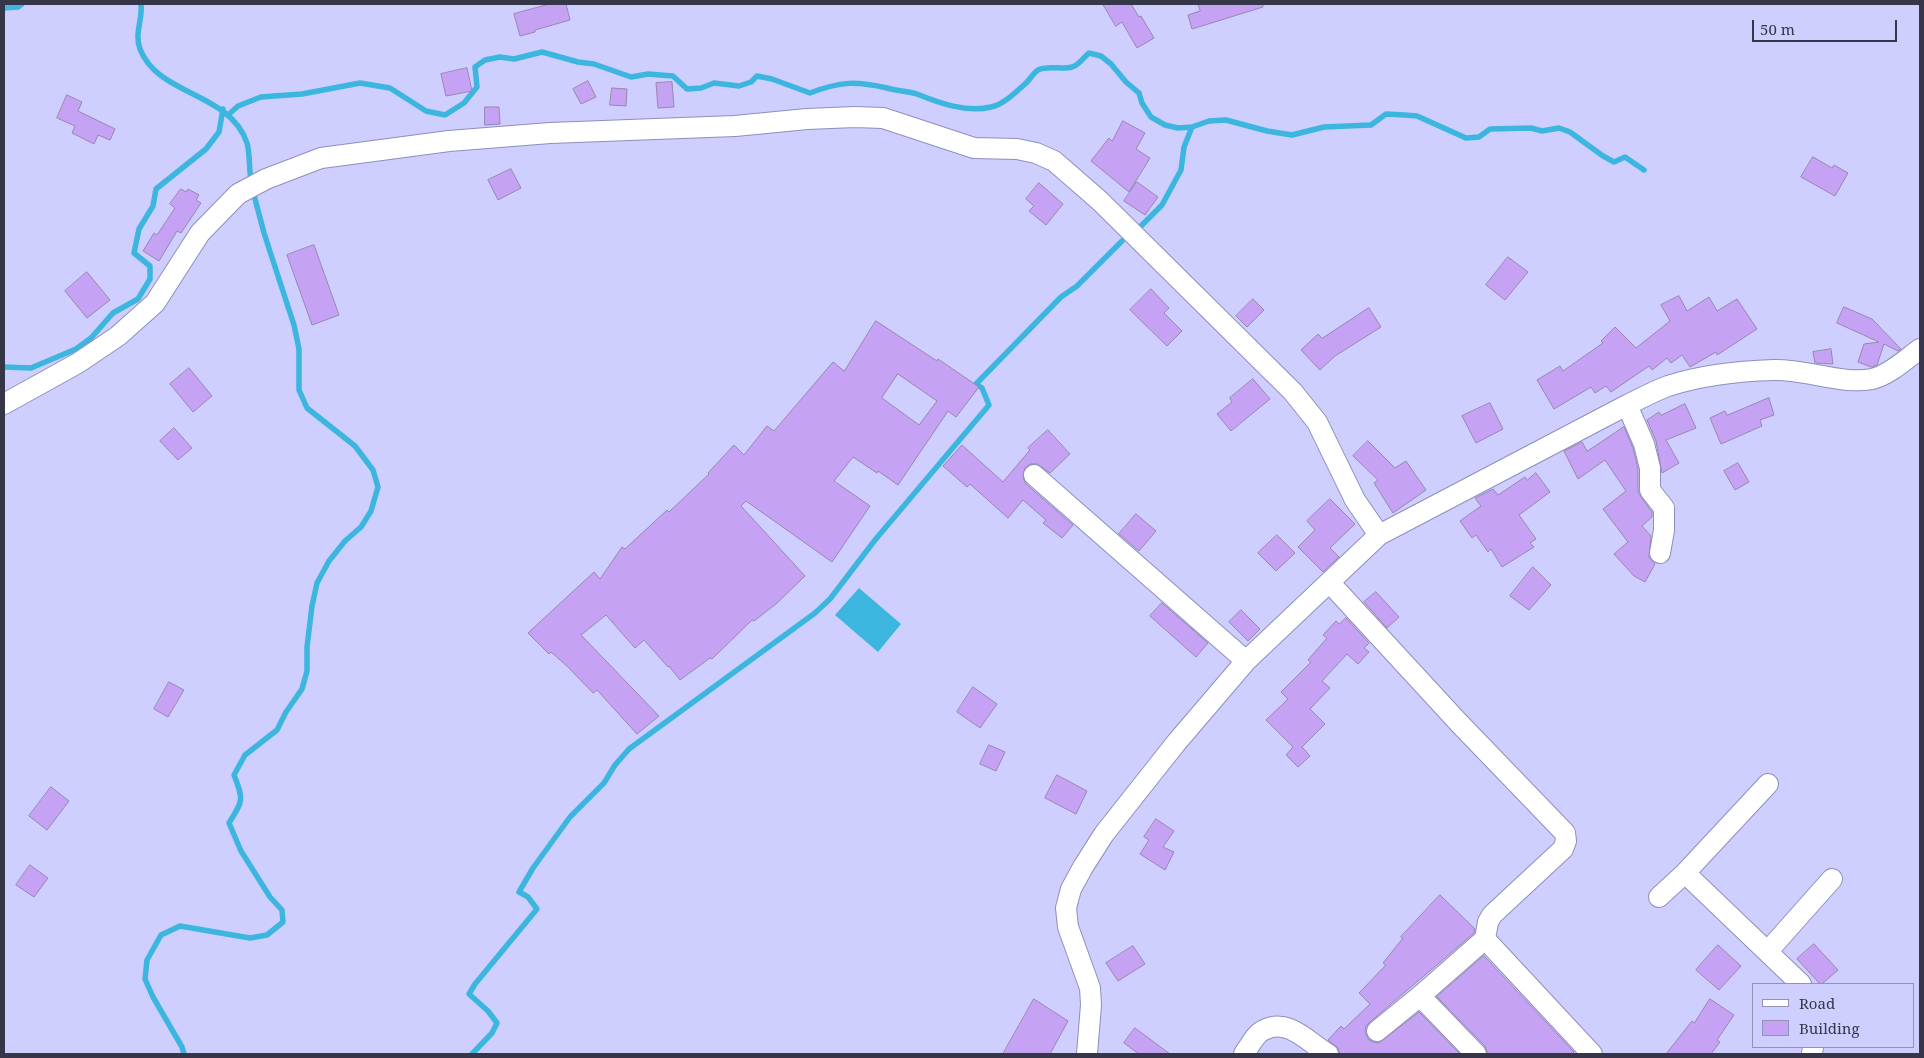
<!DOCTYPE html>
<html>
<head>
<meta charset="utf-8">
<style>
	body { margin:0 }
	#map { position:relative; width:1924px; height:1058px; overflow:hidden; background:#cecfff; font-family:"Noto Serif",serif }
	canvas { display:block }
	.frame { position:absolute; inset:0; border:5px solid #363649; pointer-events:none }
	.legend { position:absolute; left:1752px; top:983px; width:162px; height:65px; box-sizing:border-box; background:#cecfff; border:1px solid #9192b6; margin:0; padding:6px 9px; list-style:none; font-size:15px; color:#363649 }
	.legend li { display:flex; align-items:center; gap:10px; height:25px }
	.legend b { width:25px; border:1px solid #9192b6 }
	.scale { position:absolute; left:1752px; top:20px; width:145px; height:22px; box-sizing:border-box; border:2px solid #363649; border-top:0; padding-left:6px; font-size:15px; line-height:18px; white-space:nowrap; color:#363649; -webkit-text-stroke:4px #cecfff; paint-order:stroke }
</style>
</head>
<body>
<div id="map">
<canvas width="1924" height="1058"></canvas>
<div class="frame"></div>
<ul class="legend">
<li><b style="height:6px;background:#fff"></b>Road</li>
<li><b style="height:14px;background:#c6a2f4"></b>Building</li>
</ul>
<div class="scale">50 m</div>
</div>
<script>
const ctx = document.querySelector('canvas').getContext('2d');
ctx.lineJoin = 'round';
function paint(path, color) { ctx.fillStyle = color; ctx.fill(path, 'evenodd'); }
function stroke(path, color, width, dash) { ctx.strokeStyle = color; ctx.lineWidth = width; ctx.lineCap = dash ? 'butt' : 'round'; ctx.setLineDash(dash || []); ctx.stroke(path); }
paint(new Path2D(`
	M 859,588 L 901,624 L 878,652 L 835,615 Z`), '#3cb6de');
stroke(new Path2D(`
	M 141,4 C 143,19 134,34 140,49 C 158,96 230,92 247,143 C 250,152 249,170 251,181
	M 4,8 L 18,7 L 22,4
	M 228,115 L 238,106 L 261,97 L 302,94 L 360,83 L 390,88 L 426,111 L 445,115 L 464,103 L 477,87 L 475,67 L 485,60 L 500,57 L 514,59 L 542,52 L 578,62 L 594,64 L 631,77 L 648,74 L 673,76 L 687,89 L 701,88 L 714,83 L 739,86 L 751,82 L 757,76 L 772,79 L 810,93 C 841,81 856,81 887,88 C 897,91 908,91 917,94 C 939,103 967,113 991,107 C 1003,105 1016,92 1025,84 C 1030,80 1032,74 1038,70 C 1047,65 1061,70 1072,67 C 1078,66 1084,57 1089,53 L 1101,56 L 1111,64 L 1126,82 L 1139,93 L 1142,103 L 1151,117 L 1165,125 L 1178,128 L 1192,127 L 1209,121 L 1226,120 L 1267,131 L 1292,135 L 1324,127 L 1371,125 L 1386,114 L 1405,115 L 1417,116 L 1466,138 L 1479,137 L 1490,129 L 1531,128 L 1542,131 L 1559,128 L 1570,132 L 1603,156 L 1614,162 L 1625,157 L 1644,170
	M 1136,231 L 1162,205 L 1181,170 L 1184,147 L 1192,127
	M 4,367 L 31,368 L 76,349 L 91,338 L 113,313 L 138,299 L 150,279 L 150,266 L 134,253 L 139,229 L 153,206 L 156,189 L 206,149 L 219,132 L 223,109
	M 184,1054 L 182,1047 L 153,997 L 145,979 L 147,960 L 161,935 L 180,926 L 250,938 L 267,935 L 283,922 L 282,910 L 270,897 L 241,851 L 229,823 C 243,801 244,800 234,775 L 245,755 L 277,730 L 286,712 L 302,689 L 307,671 L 307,647 L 312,606 L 317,583 L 329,561 L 345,541 L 361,527 L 371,511 L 378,487 L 373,470 L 355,446 L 307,408 L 299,390 L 299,349 L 294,325 L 264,233 L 254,195
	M 472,1054 L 492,1033 L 497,1023 L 488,1011 L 469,994 L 475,984 L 537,909 L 528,897 L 519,892 L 533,868 L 570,817 L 604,783 L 615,765 L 629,749 L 815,613 L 830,599 L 875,540 L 989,405 L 982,388 L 976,384 L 1061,297 L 1077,286 L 1122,241`), '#3cb6de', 5.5);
const building = new Path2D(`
	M 550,4 L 566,4 L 570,20 L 535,30 L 535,32 L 520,36 L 514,14 Z
	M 1103,4 L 1131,4 L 1139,17 L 1141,16 L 1154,38 L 1137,48 L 1122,22 L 1116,26 Z
	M 1198,4 L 1263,4 L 1263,7 L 1192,29 L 1188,15 L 1200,11 Z
	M 467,68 L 472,91 L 446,96 L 441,74 Z
	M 588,81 L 596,97 L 581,104 L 573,89 Z
	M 672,82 L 674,107 L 658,108 L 656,83 Z
	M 612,88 L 627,89 L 626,106 L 610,105 Z
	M 67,95 L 82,102 L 78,111 L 115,129 L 110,140 L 98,135 L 94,144 L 72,133 L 75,126 L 57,118 Z
	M 485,107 L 499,107 L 500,124 L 485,125 Z
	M 1123,121 L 1145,133 L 1136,149 L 1150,158 L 1129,192 L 1091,161 L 1109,138 L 1112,141 Z
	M 1813,157 L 1832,168 L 1834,165 L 1848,173 L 1835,196 L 1801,177 Z
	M 511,169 L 521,188 L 498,200 L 488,180 Z
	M 1137,182 L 1158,197 L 1145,215 L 1124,201 Z
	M 1039,183 L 1063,204 L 1046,225 L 1029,211 L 1034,206 L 1026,199 Z
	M 181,189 L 186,192 L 188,189 L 199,195 L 196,200 L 201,203 L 181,233 L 177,231 L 159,261 L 143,251 L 154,233 L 157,235 L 175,208 L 170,204 Z
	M 314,245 L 339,315 L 312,325 L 287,255 Z
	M 1508,257 L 1528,272 L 1505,300 L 1486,285 Z
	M 87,272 L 110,300 L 87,318 L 65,291 Z
	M 1151,289 L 1169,308 L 1164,313 L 1182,331 L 1167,346 L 1130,310 Z
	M 1679,296 L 1687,311 L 1709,297 L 1717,311 L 1737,299 L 1757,329 L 1717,355 L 1716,352 L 1690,367 L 1682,355 L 1671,363 L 1667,358 L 1652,370 L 1649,366 L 1611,392 L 1606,386 L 1595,393 L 1591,387 L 1554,409 L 1537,380 L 1560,366 L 1563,371 L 1603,343 L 1601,341 L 1615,327 L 1636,348 L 1670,321 L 1661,305 Z
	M 1253,299 L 1264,310 L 1247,327 L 1236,316 Z
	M 1844,307 L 1872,319 L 1901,349 L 1898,351 L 1884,344 L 1877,365 L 1871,367 L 1858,362 L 1864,344 L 1879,342 L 1837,323 Z
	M 1369,308 L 1381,327 L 1335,356 L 1320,370 L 1301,350 L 1318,334 L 1322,338 Z
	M 876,321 L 937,361 L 938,359 L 979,387 L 956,417 L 948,411 L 898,485 L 878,471 L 877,473 L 853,457 L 834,481 L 870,506 L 832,562 L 746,501 L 741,506 L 805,576 L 776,604 L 754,621 L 752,620 L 712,659 L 710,658 L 680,680 L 669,666 L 668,667 L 644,640 L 635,648 L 606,615 L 581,635 L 659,716 L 637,734 L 597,690 L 593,693 L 568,667 L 551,652 L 549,654 L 528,633 L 594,572 L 600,579 L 622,547 L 625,549 L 667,510 L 669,512 L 709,474 L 708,473 L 734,445 L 744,455 L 767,426 L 774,431 L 833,362 L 844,371 ZM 898,374 L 937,401 L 919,425 L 882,398 Z
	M 1831,349 L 1833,364 L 1815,363 L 1813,352 Z
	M 189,368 L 212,396 L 193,412 L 170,384 Z
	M 1253,379 L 1270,399 L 1231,431 L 1217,414 L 1232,402 L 1230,398 Z
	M 1769,398 L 1774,415 L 1760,420 L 1762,426 L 1721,444 L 1710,418 L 1725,411 L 1727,415 Z
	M 1490,403 L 1503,429 L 1476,443 L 1462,416 Z
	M 1685,404 L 1696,428 L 1666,440 L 1679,463 L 1662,473 L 1656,441 L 1647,420 L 1659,412 L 1661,415 Z
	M 1624,427 L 1633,448 L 1638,469 L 1638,491 L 1641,497 L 1652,512 L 1652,517 L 1642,526 L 1651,536 L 1649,557 L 1655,564 L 1645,582 L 1634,576 L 1614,554 L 1628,542 L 1603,509 L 1626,491 L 1605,460 L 1578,479 L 1564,451 L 1582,442 L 1587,451 Z
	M 174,428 L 192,448 L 178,460 L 160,441 Z
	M 1048,430 L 1070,454 L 1050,473 L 1037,464 L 1030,464 L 1025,468 L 1023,478 L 1026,484 L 1073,525 L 1062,538 L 1043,523 L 1046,520 L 1023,500 L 1008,518 L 970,484 L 967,487 L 943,466 L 962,445 L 1003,482 L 1030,450 L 1028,448 Z
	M 1368,441 L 1395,468 L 1406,461 L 1426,490 L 1393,513 L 1374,483 L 1378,480 L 1353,456 Z
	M 1738,463 L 1749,482 L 1735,490 L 1724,471 Z
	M 1536,473 L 1550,492 L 1519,515 L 1536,539 L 1530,543 L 1534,547 L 1502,567 L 1491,549 L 1488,552 L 1476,535 L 1472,538 L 1460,521 L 1481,506 L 1475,498 L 1493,489 L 1498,495 L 1525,477 L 1527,480 Z
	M 1330,499 L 1355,524 L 1330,548 L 1339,557 L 1323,572 L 1298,547 L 1315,530 L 1307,521 Z
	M 1136,514 L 1156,531 L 1139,551 L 1119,534 Z
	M 1277,535 L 1295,553 L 1276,571 L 1258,553 Z
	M 1533,567 L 1551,585 L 1529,610 L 1510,596 Z
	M 1376,592 L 1399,617 L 1387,628 L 1364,602 Z
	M 1162,603 L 1208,643 L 1196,657 L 1150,616 Z
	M 1241,610 L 1260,629 L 1248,641 L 1229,622 Z
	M 1346,618 L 1369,643 L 1364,648 L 1369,652 L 1358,664 L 1347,654 L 1322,681 L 1330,688 L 1310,709 L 1325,724 L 1302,747 L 1310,756 L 1298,767 L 1286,755 L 1293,747 L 1266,720 L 1288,699 L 1281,692 L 1311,662 L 1308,660 L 1327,638 L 1323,635 L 1336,621 L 1339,624 Z
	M 169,682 L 184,690 L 168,717 L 154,709 Z
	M 973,687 L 997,704 L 980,728 L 957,712 Z
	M 989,745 L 1005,752 L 996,771 L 980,764 Z
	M 1057,775 L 1087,791 L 1076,814 L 1045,798 Z
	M 51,787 L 69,801 L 47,830 L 29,816 Z
	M 1156,819 L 1174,831 L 1163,847 L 1174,852 L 1165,870 L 1140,854 L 1149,840 L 1144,837 Z
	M 30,865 L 48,878 L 34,897 L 16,885 Z
	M 1440,895 L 1475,929 L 1474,933 L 1370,1022 L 1366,1026 L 1365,1032 L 1368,1039 L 1373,1042 L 1379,1043 L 1419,1012 L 1460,1054 L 1340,1054 L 1338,1048 L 1328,1040 L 1341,1026 L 1344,1029 L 1370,1004 L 1359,993 L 1386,965 L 1383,963 L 1403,938 L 1401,937 Z
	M 1814,944 L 1838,970 L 1822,984 L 1820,984 L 1797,959 Z
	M 1718,945 L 1741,966 L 1719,990 L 1696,970 Z
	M 1133,946 L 1145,964 L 1118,981 L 1106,963 Z
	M 1484,956 L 1574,1052 L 1572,1054 L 1488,1054 L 1485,1046 L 1437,997 Z
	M 1034,999 L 1068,1021 L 1050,1054 L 1003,1054 Z
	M 1710,999 L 1734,1015 L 1717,1040 L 1720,1042 L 1711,1054 L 1666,1054 L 1692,1021 L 1694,1023 Z
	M 1135,1028 L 1170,1054 L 1139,1054 L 1124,1043 Z`);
paint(building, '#c6a2f4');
stroke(building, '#9886b1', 1);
const minor = new Path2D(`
	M 4,404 L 78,363 L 118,336 L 155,303 L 200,233 L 238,194 L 266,179 L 321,158 L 449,141 L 550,133 L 735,126 L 807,119 L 855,117 L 883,118 L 974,148 L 1017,149 L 1036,153 L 1054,161 L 1100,201 L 1293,392 L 1317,422 L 1355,500 L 1379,535
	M 1627,405 L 1644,444 L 1650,468 L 1650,490 L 1664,508 L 1664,530 L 1660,553
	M 1034,475 L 1246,661
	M 1330,583 L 1459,723 L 1565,833 L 1566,841 L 1563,849 L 1492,915 L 1488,922 L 1485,939
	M 1685,873 L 1801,984
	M 1659,897 L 1685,873 L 1768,784
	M 1768,951 L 1832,879
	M 1420,996 L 1476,1054
	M 1377,1031 L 1420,996 L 1485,939 L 1592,1054
	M 1087,1054 L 1091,1005 L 1090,988 L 1068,927 L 1066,908 L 1071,889 L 1083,867 L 1104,834 L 1176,743 L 1246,661 L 1379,535 L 1627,405 C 1640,399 1654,391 1668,386 C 1702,375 1738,371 1774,370 C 1805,369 1843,385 1872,379 C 1889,375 1906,359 1920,349
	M 1244,1054 C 1249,1047 1256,1033 1264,1030 C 1288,1017 1309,1043 1328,1054
	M 1812,1054 L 1813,1047`);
stroke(minor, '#8e8fbc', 22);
stroke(minor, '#fff', 20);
</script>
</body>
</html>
